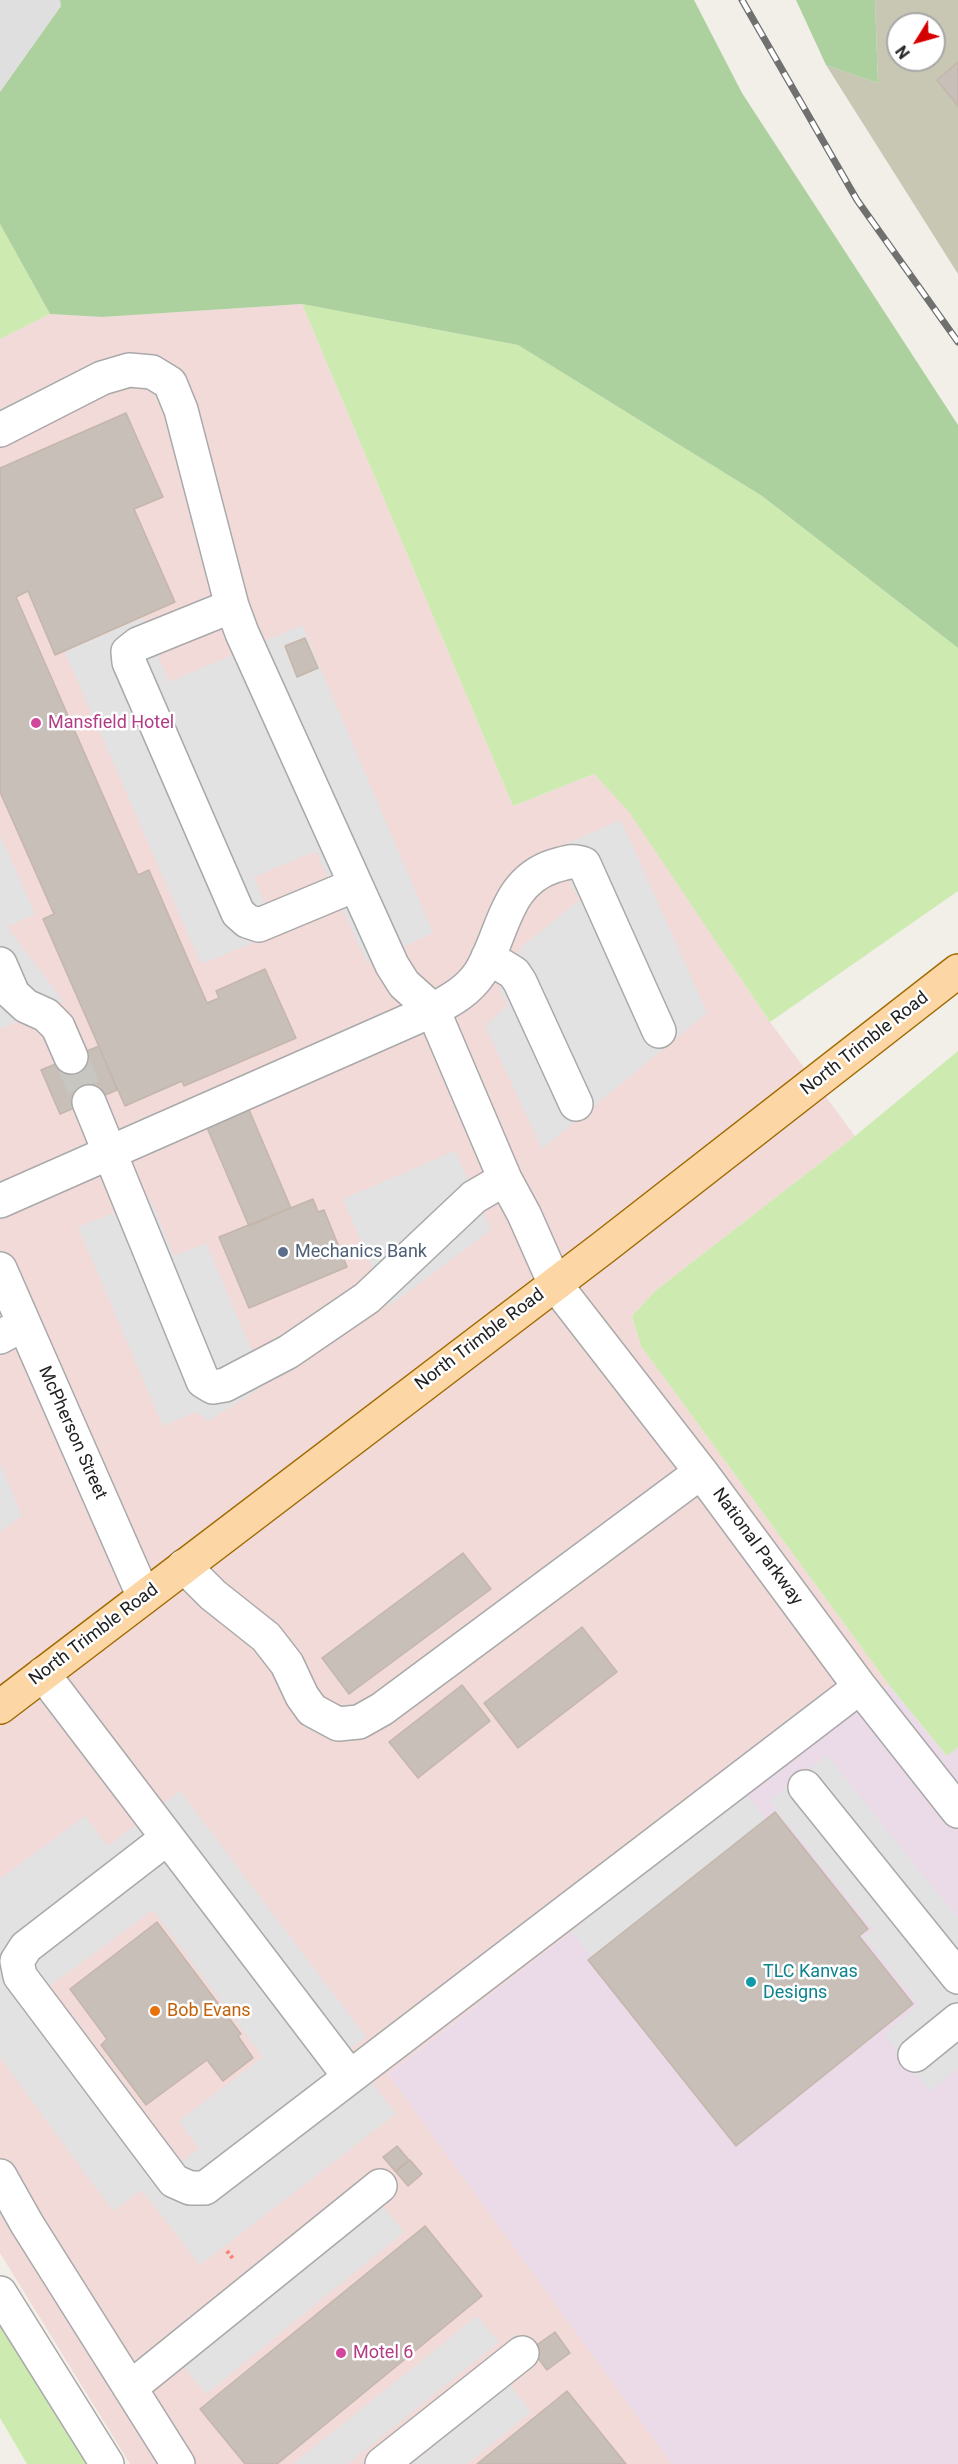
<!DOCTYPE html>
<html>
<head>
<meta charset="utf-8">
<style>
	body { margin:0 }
	#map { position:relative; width:958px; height:2464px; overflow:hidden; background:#f2efe9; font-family:Roboto,sans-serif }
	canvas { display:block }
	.north { position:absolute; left:886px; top:12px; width:60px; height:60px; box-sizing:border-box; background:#fff; border:2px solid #a7a7a7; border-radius:50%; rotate:233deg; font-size:16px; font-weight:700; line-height:24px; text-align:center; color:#222 }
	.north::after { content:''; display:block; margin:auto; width:21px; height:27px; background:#d40000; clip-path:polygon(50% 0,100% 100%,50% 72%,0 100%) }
</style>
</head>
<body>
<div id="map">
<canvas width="958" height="2464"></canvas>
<div class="north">N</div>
</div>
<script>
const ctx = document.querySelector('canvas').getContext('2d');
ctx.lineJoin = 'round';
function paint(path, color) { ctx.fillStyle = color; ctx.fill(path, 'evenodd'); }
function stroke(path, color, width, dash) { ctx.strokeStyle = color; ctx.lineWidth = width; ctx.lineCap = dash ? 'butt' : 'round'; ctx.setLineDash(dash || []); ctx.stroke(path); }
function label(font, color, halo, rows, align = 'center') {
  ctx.font = font + ' Roboto,sans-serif'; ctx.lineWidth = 5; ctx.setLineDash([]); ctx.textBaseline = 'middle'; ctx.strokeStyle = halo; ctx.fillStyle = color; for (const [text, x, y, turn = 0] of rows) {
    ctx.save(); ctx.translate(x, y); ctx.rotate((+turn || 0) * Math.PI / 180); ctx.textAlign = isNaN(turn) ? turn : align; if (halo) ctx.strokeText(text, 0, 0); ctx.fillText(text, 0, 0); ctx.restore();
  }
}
paint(new Path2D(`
	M 0,0 L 60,0 L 61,6 L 0,92 Z`), '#e0dfdf');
paint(new Path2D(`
	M 302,304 L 513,806 L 594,774 L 629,811 L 770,1022 L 855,1136 L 655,1291 L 632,1316 L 641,1346 L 889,1685 L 388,2074 L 672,2464 L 130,2464 L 0,2253 L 0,339 L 50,314 L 102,317 Z`), '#f2dad9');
paint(new Path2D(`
	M 889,1685 L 946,1755 L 958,1747 L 958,2464 L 672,2464 L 388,2074 Z`), '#ebdbe8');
paint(new Path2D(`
	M 875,0 L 958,0 L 958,274 L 826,65 L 878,83 ZM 898,24 L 934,24 L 934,60 L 898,60 Z`), '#c7c7b4');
paint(new Path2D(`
	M 0,224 L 50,314 L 0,339 Z
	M 302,304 L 518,345 L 762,496 L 958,648 L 958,891 L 770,1022 L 629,812 L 594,774 L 513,806 Z
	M 958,1051 L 958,1747 L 947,1756 L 889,1685 L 641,1346 L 632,1316 L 655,1291 L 855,1136 Z
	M 0,2326 L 87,2464 L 27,2464 L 0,2418 Z`), '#cdebb0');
paint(new Path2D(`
	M 60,0 L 694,0 L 742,93 L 958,425 L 958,648 L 762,496 L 518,345 L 302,304 L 102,317 L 50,314 L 0,224 L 0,92 L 61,6 Z
	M 796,0 L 875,0 L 878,83 L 826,65 Z`), '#add19e');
paint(new Path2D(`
	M 142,618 L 169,682 L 302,625 L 433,933 L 367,963 L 316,851 L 254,877 L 277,933 L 201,964 L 65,652 Z
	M 621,820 L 707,1013 L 542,1149 L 485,1026 L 508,1004 L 499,990 L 522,946 L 580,900 L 552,850 Z
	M 0,835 L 35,914 L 7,927 L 63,1001 L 0,1029 Z
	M 455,1151 L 491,1230 L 389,1306 L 343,1199 Z
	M 150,1198 L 174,1256 L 206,1243 L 266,1384 L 209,1421 L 195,1412 L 163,1426 L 78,1227 Z
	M 0,1463 L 22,1516 L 0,1532 Z
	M 827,1755 L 958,1918 L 958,2068 L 930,2091 L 884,2034 L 919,2005 L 864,1937 L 873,1930 L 769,1801 Z
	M 180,1791 L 366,2037 L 348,2051 L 396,2114 L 200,2265 L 142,2190 L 113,2211 L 0,2057 L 0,1879 L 85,1816 L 108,1846 ZM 153,1910 L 263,2057 L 179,2121 L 199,2148 L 179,2163 L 47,1988 Z
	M 746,1794 L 766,1819 L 592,1957 L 572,1931 Z
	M 382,2205 L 404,2232 L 206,2394 L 184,2367 Z
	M 477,2316 L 499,2342 L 348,2464 L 293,2464 Z
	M 510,2385 L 531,2412 L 467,2464 L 412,2464 Z`), '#e2e2e2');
const building = new Path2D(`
	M 958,62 L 958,106 L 937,80 Z
	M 126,413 L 163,497 L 134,509 L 175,602 L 55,655 L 28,591 L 16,597 L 138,875 L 149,870 L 207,1003 L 219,998 L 216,991 L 265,969 L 296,1038 L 184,1086 L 182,1081 L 125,1106 L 43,919 L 54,914 L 0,792 L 0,468 Z
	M 305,638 L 318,668 L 297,677 L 285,646 Z
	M 99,1046 L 117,1090 L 60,1114 L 41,1070 Z
	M 247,1105 L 291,1208 L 249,1226 L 205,1123 Z
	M 313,1199 L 318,1212 L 324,1210 L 347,1267 L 249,1308 L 219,1237 Z
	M 463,1553 L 491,1589 L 349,1694 L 322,1658 Z
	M 582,1627 L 617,1672 L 518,1748 L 484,1703 Z
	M 462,1685 L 490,1721 L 418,1778 L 389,1742 Z
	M 775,1812 L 868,1929 L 859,1936 L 913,2004 L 736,2146 L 588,1960 Z
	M 157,1922 L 241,2034 L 238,2036 L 253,2058 L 223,2081 L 207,2060 L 146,2105 L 101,2045 L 107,2039 L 70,1989 Z
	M 397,2146 L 409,2160 L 395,2171 L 383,2157 Z
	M 410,2160 L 422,2174 L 408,2186 L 396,2172 Z
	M 425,2226 L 482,2296 L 277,2464 L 245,2464 L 200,2409 Z
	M 555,2332 L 570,2353 L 547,2370 L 531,2349 Z
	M 567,2391 L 626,2464 L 477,2464 Z`);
paint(building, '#c7bfb8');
stroke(building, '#c4b6ab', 1.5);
stroke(new Path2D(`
	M 71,1057 L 89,1102`), '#c8c6c1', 33, [33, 16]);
const minor = new Path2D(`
	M 0,430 L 102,378 L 129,370 L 152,372 L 170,383 L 181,410 L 232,606 L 242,633 L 392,965 L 404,984 L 433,1010 L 505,1179 L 524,1214 L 555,1284 L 701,1472 L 860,1687 L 958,1811
	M 232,606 L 138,644 L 128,652 L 129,662 L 238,913 L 247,921 L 259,925 L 355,885
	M 488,957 L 514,973 L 520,982 L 576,1104
	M 0,964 L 13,994 L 26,1006 L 46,1015 L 58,1027 L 71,1057
	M 89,1102 L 203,1381 L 213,1387 L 225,1385 L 288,1352 L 367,1298 L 474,1197 L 505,1179
	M 0,1201 L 433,1010 C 451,1000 468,991 480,973 C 504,934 504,882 554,866 C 566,863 572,859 584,864 L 659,1031
	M 0,1269 L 144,1597
	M 0,1337 L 24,1324
	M 184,1566 L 213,1595 L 266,1637 L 287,1664 L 302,1696 L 312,1710 L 338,1724 L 359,1722 L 382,1709 L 701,1472
	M 43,1674 L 350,2077 L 860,1687
	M 805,1787 L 958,1977
	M 166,1839 L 26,1947 L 17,1961 L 20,1976 L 174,2181 L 190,2188 L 205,2188 L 350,2077
	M 915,2055 L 958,2020
	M 0,2176 L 27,2224 L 178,2464
	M 0,2293 L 107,2464
	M 130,2388 L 380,2186
	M 382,2464 L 522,2353`);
const major = new Path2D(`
	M 0,1707 L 604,1247 L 958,971`);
stroke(minor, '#a9a9a9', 36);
stroke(major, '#a06b00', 36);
stroke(new Path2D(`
	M 227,2251 L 234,2260`), '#fa8072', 4, [3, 3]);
stroke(minor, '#fff', 33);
stroke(major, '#fcd6a4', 33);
const rail = new Path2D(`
	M 742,0 L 857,200 L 958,342`);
stroke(rail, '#707070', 7);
stroke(rail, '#fff', 4.5, [14]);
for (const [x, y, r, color] of [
	[36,723,6,"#d1479c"],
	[283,1252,6,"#5c6f8a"],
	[751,1982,6,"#0f9aa8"],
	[155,2011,6,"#e8710a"],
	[341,2353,6,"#d1479c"]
]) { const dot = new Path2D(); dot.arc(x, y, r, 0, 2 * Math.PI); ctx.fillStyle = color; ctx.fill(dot); stroke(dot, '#fff', 2); }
label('18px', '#b23c85', '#fff', [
	["Mansfield Hotel",48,723],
	["Motel 6",353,2353]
], 'left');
label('18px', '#222', '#fff', [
	["North Trimble Road",865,1044,-38],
	["North Trimble Road",480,1340,-37],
	["McPherson Street",72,1433,66],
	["National Parkway",757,1547,54],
	["North Trimble Road",94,1635,-37]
]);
label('18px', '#4e5e75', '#fff', [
	["Mechanics Bank",295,1252]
], 'left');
label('18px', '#0d838f', '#fff', [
	["TLC Kanvas",763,1972],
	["Designs",763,1993]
], 'left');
label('18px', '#c56008', '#fff', [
	["Bob Evans",167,2011]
], 'left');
</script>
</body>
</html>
